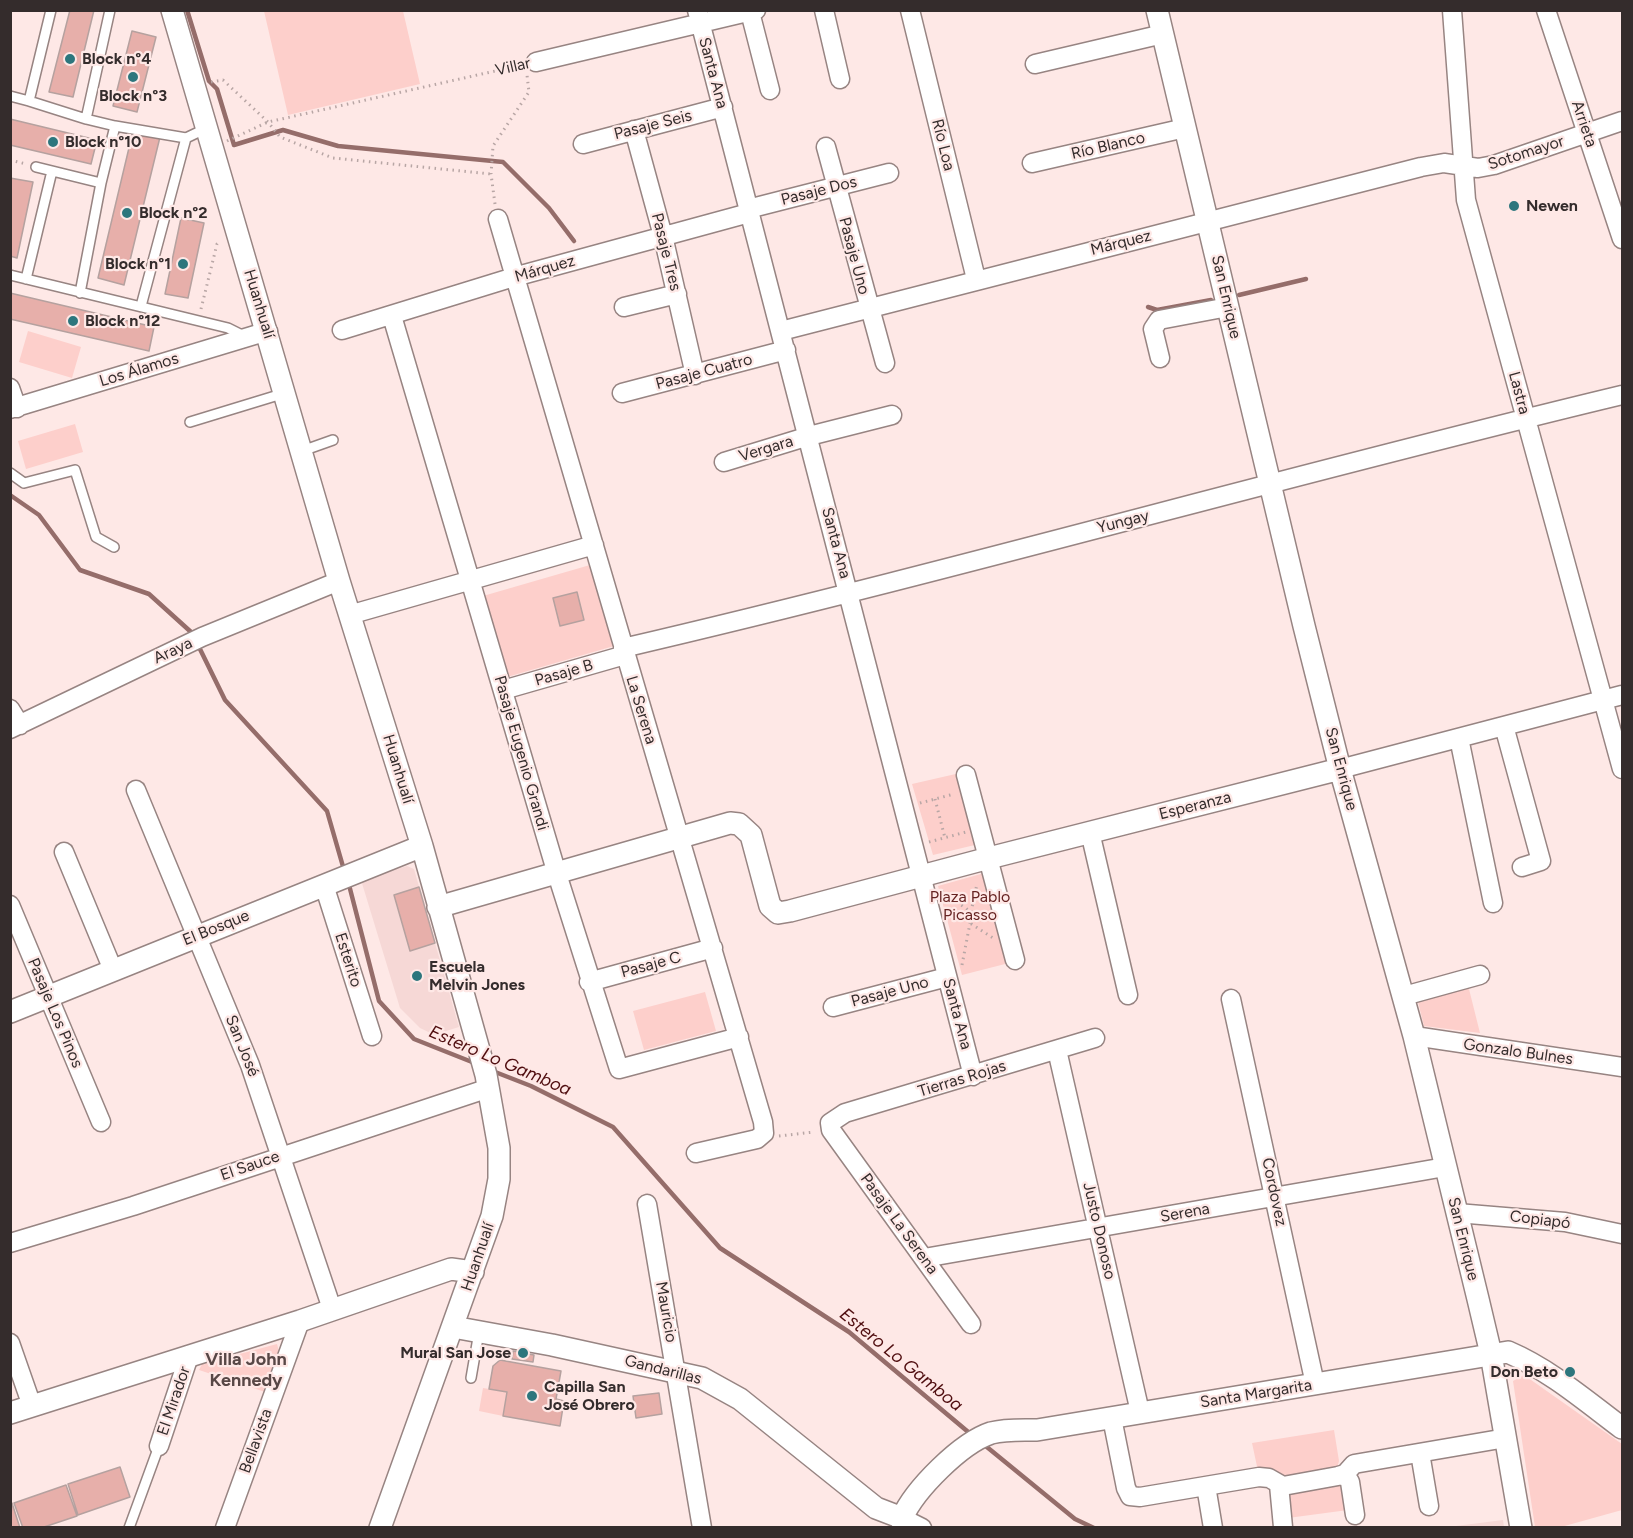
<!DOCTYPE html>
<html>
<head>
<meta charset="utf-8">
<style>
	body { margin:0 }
	#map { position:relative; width:1633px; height:1538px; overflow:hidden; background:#fee8e6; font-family:Figtree,sans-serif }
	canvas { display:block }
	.frame { position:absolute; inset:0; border:12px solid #342c2c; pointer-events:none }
</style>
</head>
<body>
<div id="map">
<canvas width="1633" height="1538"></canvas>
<div class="frame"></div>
</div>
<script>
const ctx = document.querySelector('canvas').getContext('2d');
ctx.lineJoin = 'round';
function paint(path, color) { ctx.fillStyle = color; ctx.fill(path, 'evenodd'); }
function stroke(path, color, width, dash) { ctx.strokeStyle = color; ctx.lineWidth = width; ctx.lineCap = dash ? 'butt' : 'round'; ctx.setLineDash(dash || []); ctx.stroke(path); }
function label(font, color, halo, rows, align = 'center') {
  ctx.font = font + ' Figtree,sans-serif'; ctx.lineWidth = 4.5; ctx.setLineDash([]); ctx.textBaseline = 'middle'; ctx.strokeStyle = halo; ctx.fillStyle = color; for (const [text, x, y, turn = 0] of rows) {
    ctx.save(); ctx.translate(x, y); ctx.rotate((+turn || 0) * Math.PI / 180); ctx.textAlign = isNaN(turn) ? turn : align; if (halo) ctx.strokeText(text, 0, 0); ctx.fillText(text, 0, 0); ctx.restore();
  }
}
paint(new Path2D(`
	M 407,866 L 414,869 L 459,1027 L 446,1031 L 447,1041 L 420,1028 L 400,1008 L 361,880 Z
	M 1503,1520 L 1504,1527 L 1448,1527 Z`), '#f6d8d6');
paint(new Path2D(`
	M 264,11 L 403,11 L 420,84 L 288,115 Z
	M 28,331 L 81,347 L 72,378 L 19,362 Z
	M 75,424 L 83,452 L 26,469 L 18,441 Z
	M 590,565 L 614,646 L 507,677 L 483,596 Z
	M 960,773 L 979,844 L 933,855 L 912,784 Z
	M 988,872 L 1009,963 L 962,975 L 938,886 Z
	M 1468,985 L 1480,1033 L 1424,1026 L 1417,998 Z
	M 705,992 L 716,1031 L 644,1050 L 633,1011 Z
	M 277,1344 L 280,1355 L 268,1393 L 199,1370 L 202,1364 Z
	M 1524,1375 L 1622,1444 L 1622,1510 L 1561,1527 L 1535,1527 L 1513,1381 Z
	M 483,1388 L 507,1392 L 503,1416 L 479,1411 Z
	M 1334,1430 L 1339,1461 L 1337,1468 L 1281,1479 L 1258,1471 L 1252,1443 Z
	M 1344,1484 L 1348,1510 L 1288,1518 L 1286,1495 Z`), '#fdcfcb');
stroke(new Path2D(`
	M 187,10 L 209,81 L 217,89 L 234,145 L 283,130 L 338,146 L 503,162 L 549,208 L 574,241
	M 1239,295 L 1306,279
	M 1148,307 L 1157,310 L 1211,300
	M 10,495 L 39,515 L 80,570 L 149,594 L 191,632 L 194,637
	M 198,645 L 225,700 L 327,811 L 344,870
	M 348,881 L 379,1001 L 414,1039 L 477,1064
	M 490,1070 L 531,1086 L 613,1127 L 720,1248 L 849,1332 L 973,1436
	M 982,1443 L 1075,1519 L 1094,1528`), '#956d6a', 4.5);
const building = new Path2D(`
	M 70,10 L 94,10 L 73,97 L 49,92 Z
	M 132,31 L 156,37 L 137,112 L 113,106 Z
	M 10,119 L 97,140 L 91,164 L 10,145 Z
	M 133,131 L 160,137 L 124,285 L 98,278 Z
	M 10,178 L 33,182 L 17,258 L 10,256 Z
	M 181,218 L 204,223 L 188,298 L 165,294 Z
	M 10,293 L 154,327 L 149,351 L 10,319 Z
	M 577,592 L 584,620 L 560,626 L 553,598 Z
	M 419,887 L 435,943 L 410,951 L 394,895 Z
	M 513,1351 L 534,1355 L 533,1362 L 512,1359 Z
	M 500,1360 L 561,1371 L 556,1399 L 564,1401 L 560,1426 L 503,1416 L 507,1392 L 489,1389 L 493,1366 Z
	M 659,1393 L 662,1414 L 636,1418 L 633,1396 Z
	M 120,1467 L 130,1497 L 78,1515 L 68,1484 Z
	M 66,1485 L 77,1516 L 41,1528 L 23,1528 L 14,1503 Z
	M 12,1503 L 20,1528 L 10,1528 Z`);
paint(building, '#e7afaa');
stroke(building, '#b5a19f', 1.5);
const service = new Path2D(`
	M 51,10 L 29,101 L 86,119
	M 110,10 L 86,119 L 115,126
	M 10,96 L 29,101
	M 36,167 L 101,183 L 115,126 L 186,138
	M 10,275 L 228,328 L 244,336
	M 26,279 L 52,171
	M 80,293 L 101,183
	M 141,306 L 186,138 L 207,128
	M 190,422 L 285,393
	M 302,451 L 333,440
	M 10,473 L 24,483 L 75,470 L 96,537 L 114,547
	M 471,1378 L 479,1332
	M 129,1528 L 159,1446`);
const minor = new Path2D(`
	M 697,10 L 973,1076
	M 824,10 L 840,79
	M 910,10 L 976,279
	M 1452,10 L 1466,200 L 1622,769
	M 1546,10 L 1622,239
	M 750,12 L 770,90
	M 536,62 L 756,10
	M 1035,64 L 1163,34
	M 634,130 L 663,236 L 695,375
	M 583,144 L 723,107
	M 826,147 L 885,363
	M 1032,163 L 1185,128
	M 748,209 L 889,173
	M 498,219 L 763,1122 L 764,1133 L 757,1139 L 696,1153
	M 624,307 L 677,294
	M 392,316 L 557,874 L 619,1069 L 739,1037
	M 342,330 L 514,277 L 749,213
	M 781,331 L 1421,167 L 1444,163 L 1478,168 L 1494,165 L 1622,121
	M 1160,358 L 1153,329 L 1159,320 L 1228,307
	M 10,388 L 17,408
	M 622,393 L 786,350
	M 10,409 L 268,331
	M 724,462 L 809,436 L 892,415
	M 349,615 L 594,545
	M 623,648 C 958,570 1288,475 1622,395
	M 503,690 L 625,655
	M 10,709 L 20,725
	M 1504,726 L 1541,861 L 1522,867
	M 10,729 L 202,637 L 339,581
	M 1459,738 L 1493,903
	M 1340,769 L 1622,695
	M 966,775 L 1015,960
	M 136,790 L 250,1065 L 332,1309
	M 1090,832 L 1128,995
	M 64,852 L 113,970
	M 324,885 L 372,1036
	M 10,905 L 101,1122
	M 589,982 L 713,948
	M 1404,996 L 1480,975
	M 1231,999 L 1315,1384
	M 833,1007 L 947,977
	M 1414,1036 L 1622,1067
	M 1057,1050 L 1140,1412
	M 647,1204 L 702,1528
	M 1457,1213 L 1565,1222 L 1622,1234
	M 10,1243 L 133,1206 L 489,1088
	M 924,1258 L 1445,1167
	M 971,1324 L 831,1130 L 830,1123 L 845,1113 L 1095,1038
	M 10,1343 L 32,1406
	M 1112,1418 L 1126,1488 L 1130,1496 L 1140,1497 L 1259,1477 L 1269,1478 L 1283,1486 L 1338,1476 L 1345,1474 L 1354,1464 L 1506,1438
	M 159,1446 L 189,1356
	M 1420,1453 L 1429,1506
	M 1345,1474 L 1350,1482 L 1355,1515
	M 1279,1485 L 1283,1527
	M 1206,1486 L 1213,1528
	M 225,1528 L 300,1321
	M 901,1528 L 902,1518 L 922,1528`);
const tertiary = new Path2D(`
	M 172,10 L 339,581 L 422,846 L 486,1075 L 499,1148 L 499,1179 L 492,1216 L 380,1528
	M 1157,10 L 1304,626 L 1340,769 L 1414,1036 L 1478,1299 L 1491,1354 L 1521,1528
	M 438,907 L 730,823 L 739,824 L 751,835 L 770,906 L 778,913 L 790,911 L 989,858 L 1340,769
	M 10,1012 L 422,846
	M 453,1327 L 552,1345 L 702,1378 L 740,1399 L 876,1508 L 902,1518 C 915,1489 961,1443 991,1433 C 1006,1429 1021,1430 1037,1430 L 1508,1352 C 1550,1370 1586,1401 1622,1428
	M 10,1413 L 300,1321 L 451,1269 L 473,1272`);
stroke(service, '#978482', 12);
stroke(minor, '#978482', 21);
stroke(tertiary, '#978482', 24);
stroke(new Path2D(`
	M 211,82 L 223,80 L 268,122 L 280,137 L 333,158 L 491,174
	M 227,141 L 268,122 L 522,65
	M 10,160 L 26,164
	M 495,204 L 491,174 L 493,146 L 529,92 L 527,75
	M 201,309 L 217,244 L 221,241
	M 935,799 L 945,838
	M 920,803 L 954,794
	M 929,842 L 966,832
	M 942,891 L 971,912 L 970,923 L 993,938
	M 971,912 L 977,884
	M 962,965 L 970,923
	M 779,1136 L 814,1132`), '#b8a6a5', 3, [1.5, 4.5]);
stroke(service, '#fff', 9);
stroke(minor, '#fff', 18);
stroke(tertiary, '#fff', 21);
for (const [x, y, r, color] of [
	[70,59,6,"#2d767d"],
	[133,77,6,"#2d767d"],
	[53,142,6,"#2d767d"],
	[1514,206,6,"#2d767d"],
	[127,213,6,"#2d767d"],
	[183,264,6,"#2d767d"],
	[73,321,6,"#2d767d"],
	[417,976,6,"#2d767d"],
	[523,1353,6,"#2d767d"],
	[1570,1372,6,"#2d767d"],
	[532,1396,6,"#2d767d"]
]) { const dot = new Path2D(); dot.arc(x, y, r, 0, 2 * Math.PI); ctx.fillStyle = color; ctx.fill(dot); stroke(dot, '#fee8e6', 2); }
label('bold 16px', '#342c2c', '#fee8e6', [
	["Block n°4",82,59],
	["Block n°3",133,96,"center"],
	["Block n°10",65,142],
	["Newen",1526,206],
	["Block n°2",139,213],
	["Block n°1",171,264,"right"],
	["Block n°12",85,321],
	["Escuela",429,967],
	["Melvin Jones",429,985],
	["Mural San Jose",511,1353,"right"],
	["Don Beto",1558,1372,"right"],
	["Capilla San",544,1387],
	["José Obrero",544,1405]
], 'left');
label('16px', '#342c2c', '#fee8e6', [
	["Villar",513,67,-13],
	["Santa Ana",713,73,75],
	["Arrieta",1584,124,71],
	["Pasaje Seis",653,125,-14],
	["Río Loa",943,145,76],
	["Río Blanco",1108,146,-13],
	["Sotomayor",1526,153,-18],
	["Pasaje Dos",819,191,-14],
	["Márquez",1121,243,-14],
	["Pasaje Tres",666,252,76],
	["Pasaje Uno",854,256,75],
	["Márquez",545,269,-16],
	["San Enrique",1226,297,77],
	["Huanhualí",259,304,73],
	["Los Álamos",139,370,-17],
	["Pasaje Cuatro",704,372,-15],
	["Lastra",1519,393,75],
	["Vergara",766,449,-17],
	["Yungay",1123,522,-14],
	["Santa Ana",836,543,75],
	["Araya",173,651,-25],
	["Pasaje B",564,673,-16],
	["La Serena",641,710,73],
	["Pasaje Eugenio Grandi",521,753,74],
	["Huanhualí",398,769,73],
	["San Enrique",1341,769,75],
	["Esperanza",1195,806,-14],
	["El Bosque",216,928,-22],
	["Esterito",348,960,72],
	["Pasaje C",651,965,-15],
	["Pasaje Uno",890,992,-15],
	["Pasaje Los Pinos",55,1013,67],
	["Santa Ana",957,1014,75],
	["San José",242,1046,68],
	["Gonzalo Bulnes",1518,1052,8],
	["Tierras Rojas",962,1079,-17],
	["El Sauce",250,1166,-19],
	["Cordovez",1274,1192,78],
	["Serena",1185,1213,-10],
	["Copiapó",1540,1220,7],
	["Pasaje La Serena",899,1224,54],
	["Justo Donoso",1099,1231,77],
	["San Enrique",1463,1239,76],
	["Huanhualí",478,1257,-71],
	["Mauricio",666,1312,80],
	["Gandarillas",663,1370,14],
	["Santa Margarita",1256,1394,-9],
	["El Mirador",174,1401,-71],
	["Bellavista",256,1441,-70]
]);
label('16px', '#662322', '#fee8e6', [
	["Plaza Pablo",970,897],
	["Picasso",970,915]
]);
label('italic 18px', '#500e10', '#fee8e6', [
	["Estero Lo Gamboa",500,1061,23],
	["Estero Lo Gamboa",901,1360,39]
]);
label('bold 18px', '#584746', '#fee8e6', [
	["Villa John",246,1360],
	["Kennedy",246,1381]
]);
</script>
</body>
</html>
